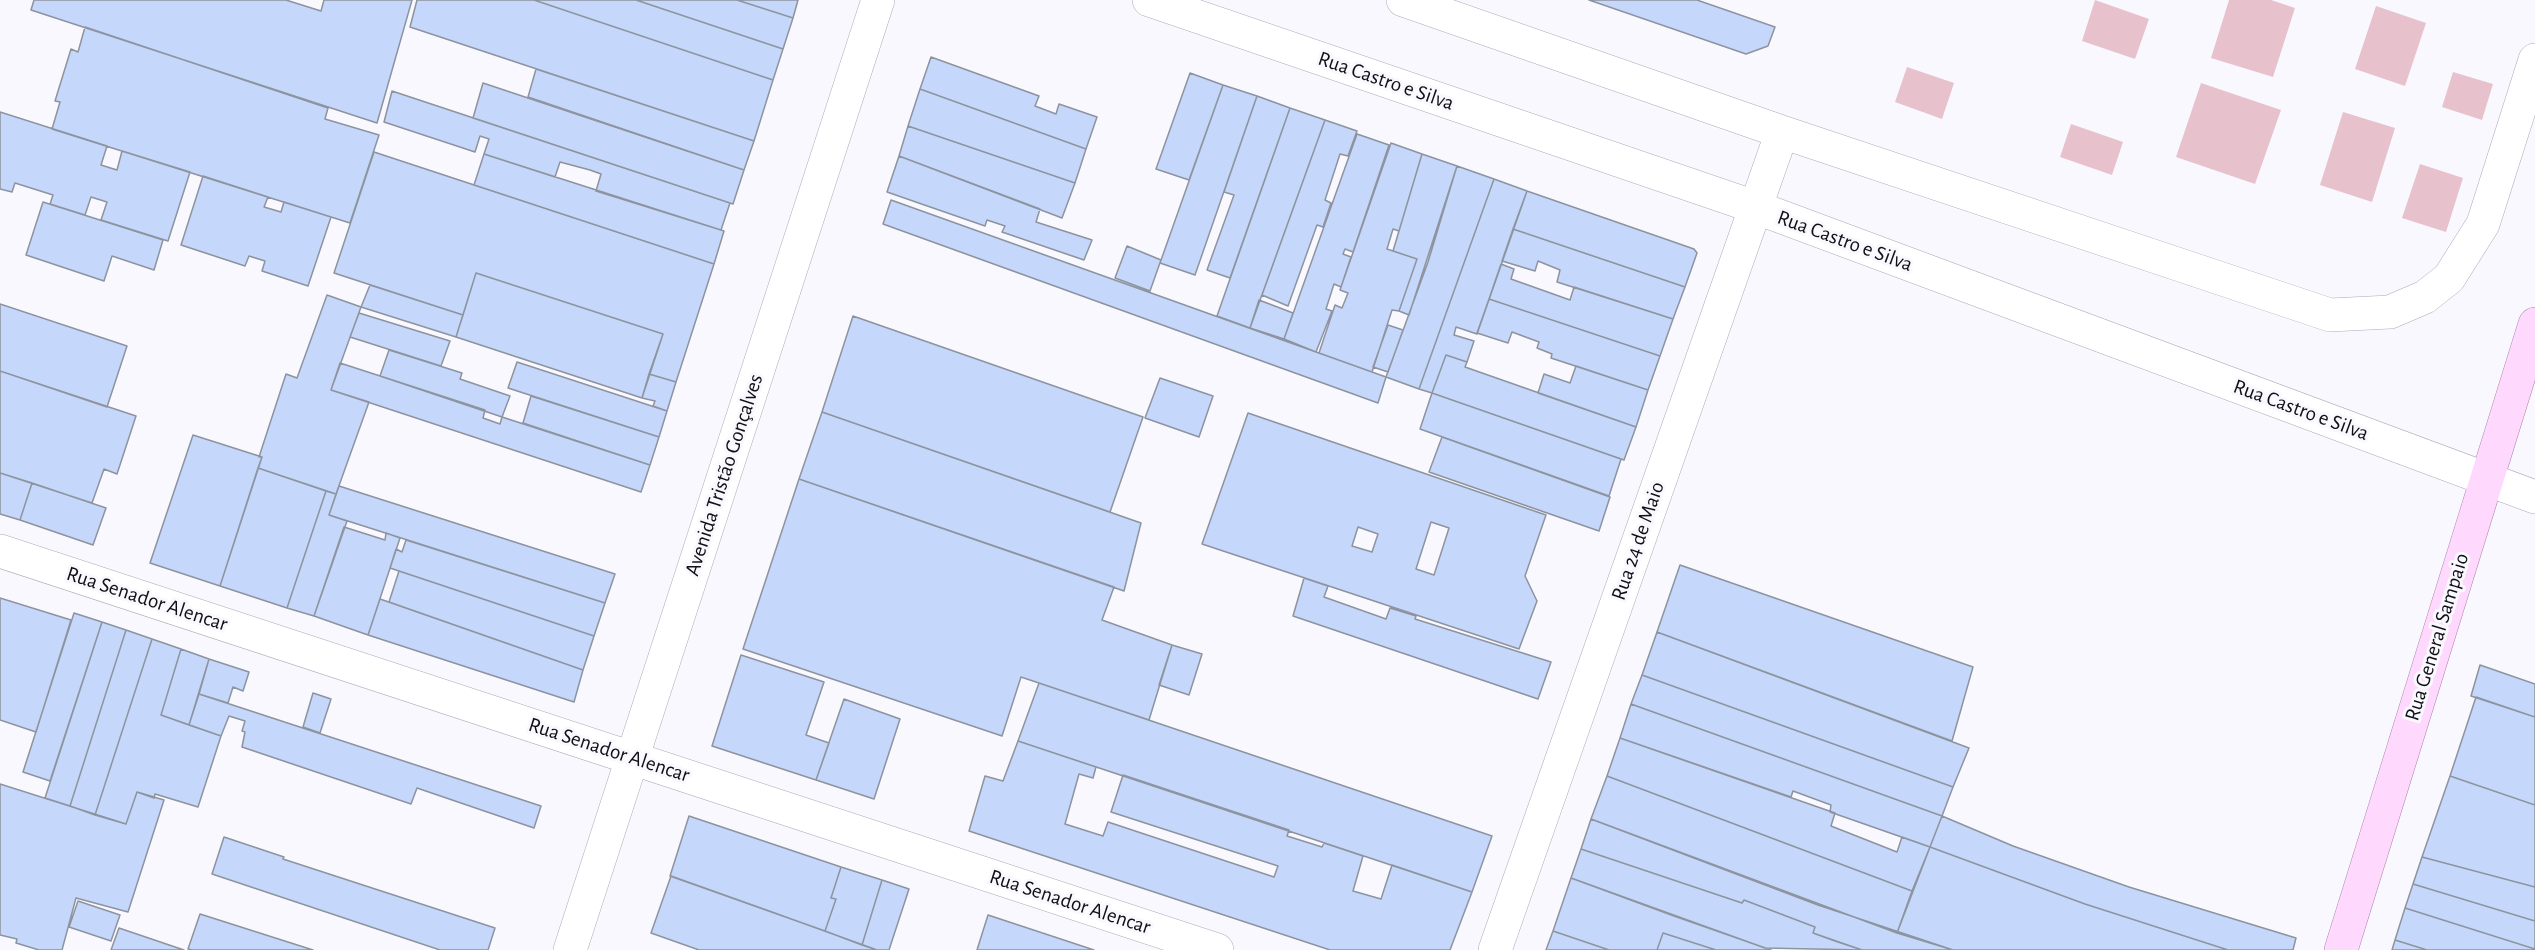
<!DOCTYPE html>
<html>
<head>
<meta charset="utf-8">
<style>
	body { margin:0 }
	canvas { display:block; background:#f9f8fe }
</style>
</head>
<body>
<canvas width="2535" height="950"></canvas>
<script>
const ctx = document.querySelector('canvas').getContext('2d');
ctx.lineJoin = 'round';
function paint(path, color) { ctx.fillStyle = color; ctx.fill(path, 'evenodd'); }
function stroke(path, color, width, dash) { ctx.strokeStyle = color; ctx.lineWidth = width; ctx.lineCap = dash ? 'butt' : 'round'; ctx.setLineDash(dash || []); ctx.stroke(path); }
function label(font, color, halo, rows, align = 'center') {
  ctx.font = font + ' "Alegreya Sans",sans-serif'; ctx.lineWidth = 6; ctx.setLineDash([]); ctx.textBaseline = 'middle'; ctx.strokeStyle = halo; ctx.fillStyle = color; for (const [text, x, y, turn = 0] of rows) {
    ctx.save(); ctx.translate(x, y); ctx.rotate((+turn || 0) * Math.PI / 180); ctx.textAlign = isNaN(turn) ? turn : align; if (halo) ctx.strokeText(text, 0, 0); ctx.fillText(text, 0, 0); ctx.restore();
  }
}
paint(new Path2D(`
	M 2095,0 L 2149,19 L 2135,59 L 2082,41 Z
	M 2229,0 L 2271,0 L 2295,8 L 2273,77 L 2211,58 Z
	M 2376,6 L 2426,23 L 2405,86 L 2355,69 Z
	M 1907,67 L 1954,83 L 1942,119 L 1895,102 Z
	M 2453,72 L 2493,84 L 2482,120 L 2442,107 Z
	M 2201,83 L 2281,110 L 2255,184 L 2176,157 Z
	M 2343,112 L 2395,128 L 2372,202 L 2320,185 Z
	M 2071,124 L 2123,142 L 2112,175 L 2060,157 Z
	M 2420,164 L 2463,178 L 2446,232 L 2402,218 Z`), '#e7c2cc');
const building = new Path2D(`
	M 34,0 L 286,0 L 321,11 L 324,0 L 412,0 L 377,123 L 31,10 Z
	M 417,0 L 534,0 L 773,80 L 754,141 L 410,27 Z
	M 534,0 L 636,0 L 783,49 L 773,80 Z
	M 636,0 L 737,0 L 793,18 L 783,49 Z
	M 737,0 L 798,0 L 793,18 Z
	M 1589,0 L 1697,0 L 1775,27 L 1768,46 L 1746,54 Z
	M 85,27 L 328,108 L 325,119 L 379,135 L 350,223 L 52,129 L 60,102 L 55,101 L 71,49 L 78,52 Z
	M 931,57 L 1039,96 L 1035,106 L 1056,114 L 1059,104 L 1097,117 L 1086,149 L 920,89 Z
	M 536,69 L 754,141 L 744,170 L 528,97 Z
	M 1190,73 L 1223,85 L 1189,180 L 1156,169 Z
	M 483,83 L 744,170 L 733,204 L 473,118 Z
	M 1223,85 L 1257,96 L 1195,275 L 1160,263 Z
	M 920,89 L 1086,149 L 1075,183 L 908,126 Z
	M 392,91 L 730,203 L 721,230 L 596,191 L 601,174 L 590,170 L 560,162 L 555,177 L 484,154 L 489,139 L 480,136 L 475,152 L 384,122 Z
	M 1257,96 L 1290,108 L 1230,278 L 1207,270 L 1234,195 L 1224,192 Z
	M 1290,108 L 1325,120 L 1250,328 L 1217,316 Z
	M 0,112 L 107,146 L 101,165 L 117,170 L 122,151 L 190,172 L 168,241 L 101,220 L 107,202 L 91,197 L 85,215 L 50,204 L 53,195 L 15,183 L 12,192 L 0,189 Z
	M 1325,120 L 1357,131 L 1348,156 L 1340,154 L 1325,200 L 1331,203 L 1323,227 L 1317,225 L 1288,306 L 1262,295 Z
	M 908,126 L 1075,183 L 1062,218 L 899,156 Z
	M 1357,134 L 1389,145 L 1353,252 L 1345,249 L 1343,254 L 1351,257 L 1341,287 L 1334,284 L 1326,309 L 1332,311 L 1316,352 L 1284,339 Z
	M 1391,143 L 1422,154 L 1399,231 L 1393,229 L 1387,249 L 1417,259 L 1399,311 L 1392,310 L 1372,372 L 1319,353 L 1335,305 L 1342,308 L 1348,293 L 1340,290 Z
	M 374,152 L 714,264 L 676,382 L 649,374 L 663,334 L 476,273 L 463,315 L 334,273 Z
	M 484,154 L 724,231 L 714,264 L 474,185 Z
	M 1422,154 L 1457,166 L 1409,315 L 1399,311 L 1417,259 L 1393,251 Z
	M 899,156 L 1040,209 L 1036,222 L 1092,240 L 1084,260 L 1002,232 L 1005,226 L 987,220 L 985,226 L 887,192 Z
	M 1457,166 L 1494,179 L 1419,389 L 1386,377 L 1428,262 Z
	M 203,176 L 268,197 L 264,207 L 281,212 L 284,202 L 331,217 L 308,286 L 262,271 L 265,261 L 249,256 L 245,266 L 181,245 Z
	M 1494,179 L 1527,191 L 1477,334 L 1456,327 L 1454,335 L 1474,341 L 1467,362 L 1446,355 L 1432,393 L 1419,389 Z
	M 1527,191 L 1694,249 L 1697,253 L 1685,287 L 1513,229 Z
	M 891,200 L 1386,377 L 1378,403 L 883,224 Z
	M 43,202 L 163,240 L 154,270 L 112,256 L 104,281 L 26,255 Z
	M 1513,229 L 1685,287 L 1673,319 L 1557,282 L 1560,270 L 1538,261 L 1535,271 L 1502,261 Z
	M 1127,246 L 1161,260 L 1150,291 L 1115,278 Z
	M 1501,264 L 1514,269 L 1511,279 L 1570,300 L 1574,287 L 1673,319 L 1660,356 L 1489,299 Z
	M 476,273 L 663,334 L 642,398 L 456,337 Z
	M 370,285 L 463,315 L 456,337 L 361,307 Z
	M 327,295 L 361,307 L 331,390 L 369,402 L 336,494 L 258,468 L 262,457 L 259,457 L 286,374 L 297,378 Z
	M 1489,299 L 1660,356 L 1648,390 L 1551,358 L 1552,354 L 1537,348 L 1539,342 L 1512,332 L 1508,343 L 1477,333 Z
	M 1259,300 L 1293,313 L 1284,339 L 1250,328 Z
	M 0,304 L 127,346 L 107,407 L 0,371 Z
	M 359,313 L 450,341 L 441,366 L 350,337 Z
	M 853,316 L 1143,417 L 1110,512 L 822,412 Z
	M 1388,325 L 1403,330 L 1388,372 L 1373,367 Z
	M 389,350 L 462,373 L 460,379 L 510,396 L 502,417 L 380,376 Z
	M 1446,355 L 1467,362 L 1465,367 L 1636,427 L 1624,460 L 1432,393 Z
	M 517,362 L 667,411 L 659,437 L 508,388 Z
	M 340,363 L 485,410 L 483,418 L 500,424 L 502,417 L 650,465 L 641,492 L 331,390 Z
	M 1576,366 L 1648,390 L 1636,427 L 1538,393 L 1544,374 L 1570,383 Z
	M 0,371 L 136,416 L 117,474 L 104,469 L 92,503 L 0,473 Z
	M 649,374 L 676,382 L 667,411 L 653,406 L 655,401 L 642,398 Z
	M 1160,378 L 1213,396 L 1199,437 L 1145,418 Z
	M 1432,393 L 1621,459 L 1609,496 L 1420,429 Z
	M 531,396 L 659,437 L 650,465 L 523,423 Z
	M 822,412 L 1141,523 L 1124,591 L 799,479 Z
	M 1248,413 L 1546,515 L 1525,576 L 1537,601 L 1519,649 L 1202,544 ZM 1431,522 L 1449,528 L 1434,575 L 1416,569 ZM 1358,527 L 1378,534 L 1372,552 L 1352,546 Z
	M 193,435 L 262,457 L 220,586 L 150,563 Z
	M 1442,437 L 1610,497 L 1599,531 L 1429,472 Z
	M 258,468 L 326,491 L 287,608 L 220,586 Z
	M 0,473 L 32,483 L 20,520 L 0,514 Z
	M 799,479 L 1114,587 L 1102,620 L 1172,645 L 1149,720 L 1021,677 L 1002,736 L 743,649 Z
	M 32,483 L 106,508 L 93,545 L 20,520 Z
	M 339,486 L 615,574 L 605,603 L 329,515 Z
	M 326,491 L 336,494 L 329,515 L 347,521 L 314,616 L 287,608 Z
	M 344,527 L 385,540 L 386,533 L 400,538 L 368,635 L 314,616 Z
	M 406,540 L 605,603 L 594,636 L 390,568 L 396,549 L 402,552 Z
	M 1680,565 L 1973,667 L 1952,741 L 1657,632 Z
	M 399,571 L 594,636 L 583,670 L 389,602 Z
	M 1304,578 L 1328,586 L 1324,597 L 1386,619 L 1390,608 L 1416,616 L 1415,619 L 1551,662 L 1538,699 L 1293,616 Z
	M 0,598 L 71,620 L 36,732 L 0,720 Z
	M 380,599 L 583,670 L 574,702 L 368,635 Z
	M 74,613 L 102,622 L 50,781 L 23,772 Z
	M 102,622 L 126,630 L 70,806 L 45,798 Z
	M 126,630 L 152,639 L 95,815 L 70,806 Z
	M 1657,632 L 1969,748 L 1953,787 L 1642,675 Z
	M 152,639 L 181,649 L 161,715 L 221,736 L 198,807 L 155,794 L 154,798 L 137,792 L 126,824 L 95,815 Z
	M 1172,645 L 1202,654 L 1189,695 L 1159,685 Z
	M 181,649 L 209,659 L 189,725 L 161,715 Z
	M 741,655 L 824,682 L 806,735 L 829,743 L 816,780 L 712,746 Z
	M 209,659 L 249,672 L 243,691 L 233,687 L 228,703 L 199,694 Z
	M 2480,665 L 2535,684 L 2535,717 L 2471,696 Z
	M 1642,675 L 1953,787 L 1942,816 L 1631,704 Z
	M 1039,683 L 1492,836 L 1472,892 L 1018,741 Z
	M 313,693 L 331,699 L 320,733 L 303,727 Z
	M 199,694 L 541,806 L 534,828 L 417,788 L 411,804 L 242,747 L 245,732 L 242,731 L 245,721 L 229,716 L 221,736 L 189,725 Z
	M 2476,697 L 2535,717 L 2535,805 L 2450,776 Z
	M 844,699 L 900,719 L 874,799 L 816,780 Z
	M 1631,704 L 1942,816 L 1930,847 L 1830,812 L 1831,805 L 1793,791 L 1791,797 L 1620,738 Z
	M 1620,738 L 1835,813 L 1831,826 L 1897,852 L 1902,837 L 1930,847 L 1912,891 L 1607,776 Z
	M 1018,741 L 1096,767 L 1093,778 L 1079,774 L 1065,824 L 1103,836 L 1108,822 L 1274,877 L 1278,866 L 1111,812 L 1123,775 L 1289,830 L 1287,836 L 1322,847 L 1324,843 L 1363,856 L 1353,891 L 1381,899 L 1392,865 L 1472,892 L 1450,950 L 1330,950 L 969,831 L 985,776 L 1003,781 Z
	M 1607,776 L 1912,891 L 1897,933 L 1591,819 Z
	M 2450,776 L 2535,805 L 2535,887 L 2422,857 Z
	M 0,784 L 126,824 L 137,792 L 164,800 L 128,912 L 76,898 L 62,950 L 39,950 L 16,943 L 17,939 L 0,935 Z
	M 689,816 L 841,867 L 831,898 L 836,899 L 825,931 L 670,876 Z
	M 1942,816 L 2013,846 L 2129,887 L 2296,938 L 2293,950 L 2228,950 L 2085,904 L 1930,847 Z
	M 1591,819 L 1818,905 L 1953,950 L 1862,950 L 1835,941 L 1813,933 L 1815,927 L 1744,900 L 1742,903 L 1581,849 Z
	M 224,837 L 284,857 L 283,859 L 495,928 L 488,950 L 440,950 L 212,874 Z
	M 1930,847 L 2085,904 L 2228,950 L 1953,950 L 1897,933 Z
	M 1581,849 L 1742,903 L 1744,900 L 1815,927 L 1813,933 L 1862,950 L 1765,948 L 1571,878 Z
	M 2422,857 L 2535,887 L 2535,921 L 2413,884 Z
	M 841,867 L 882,880 L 862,945 L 825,931 L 836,899 L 831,898 Z
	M 671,876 L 772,912 L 877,950 L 699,950 L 651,933 Z
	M 1571,878 L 1674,916 L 1771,950 L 1716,950 L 1663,933 L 1657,950 L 1609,950 L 1553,931 Z
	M 882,880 L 909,889 L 889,950 L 877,950 L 862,945 Z
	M 2413,884 L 2535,921 L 2535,949 L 2405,908 Z
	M 78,901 L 120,915 L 111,941 L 69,927 Z
	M 2405,908 L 2535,949 L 2535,950 L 2427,950 L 2395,940 Z
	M 200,914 L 313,950 L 192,950 L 188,949 Z
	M 988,915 L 1094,950 L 977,950 Z
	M 119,928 L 181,949 L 184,950 L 111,950 Z
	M 1553,931 L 1609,950 L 1546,950 Z
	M 1663,933 L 1716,950 L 1657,950 Z
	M 2395,940 L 2427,950 L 2392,950 Z`);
paint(building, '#c5d7fa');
stroke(building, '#8d939f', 1.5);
const minor = new Path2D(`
	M 1149,0 L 1755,207 L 2535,497
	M 1403,0 L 1782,132 L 2330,315 L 2390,312 L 2425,297 L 2449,278 L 2483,224 L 2535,60
	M 0,551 L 1217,950
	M 570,950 L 878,0
	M 1495,950 L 1782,132`);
const major = new Path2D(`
	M 2341,950 L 2535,324`);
stroke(minor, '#afacb9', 34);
stroke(major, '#ab81aa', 34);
stroke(minor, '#fff', 33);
stroke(major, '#ffd8fd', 33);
label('21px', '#100f13', '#f9f8fe', [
	["Rua Castro e Silva",1386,81,19],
	["Rua Castro e Silva",1845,241,20],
	["Rua Castro e Silva",2301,410,20],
	["Avenida Tristão Gonçalves",724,475,-72],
	["Rua 24 de Maio",1638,541,-71],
	["Rua Senador Alencar",147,599,18],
	["Rua General Sampaio",2437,637,-73],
	["Rua Senador Alencar",609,750,18],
	["Rua Senador Alencar",1070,902,18]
]);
</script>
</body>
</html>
